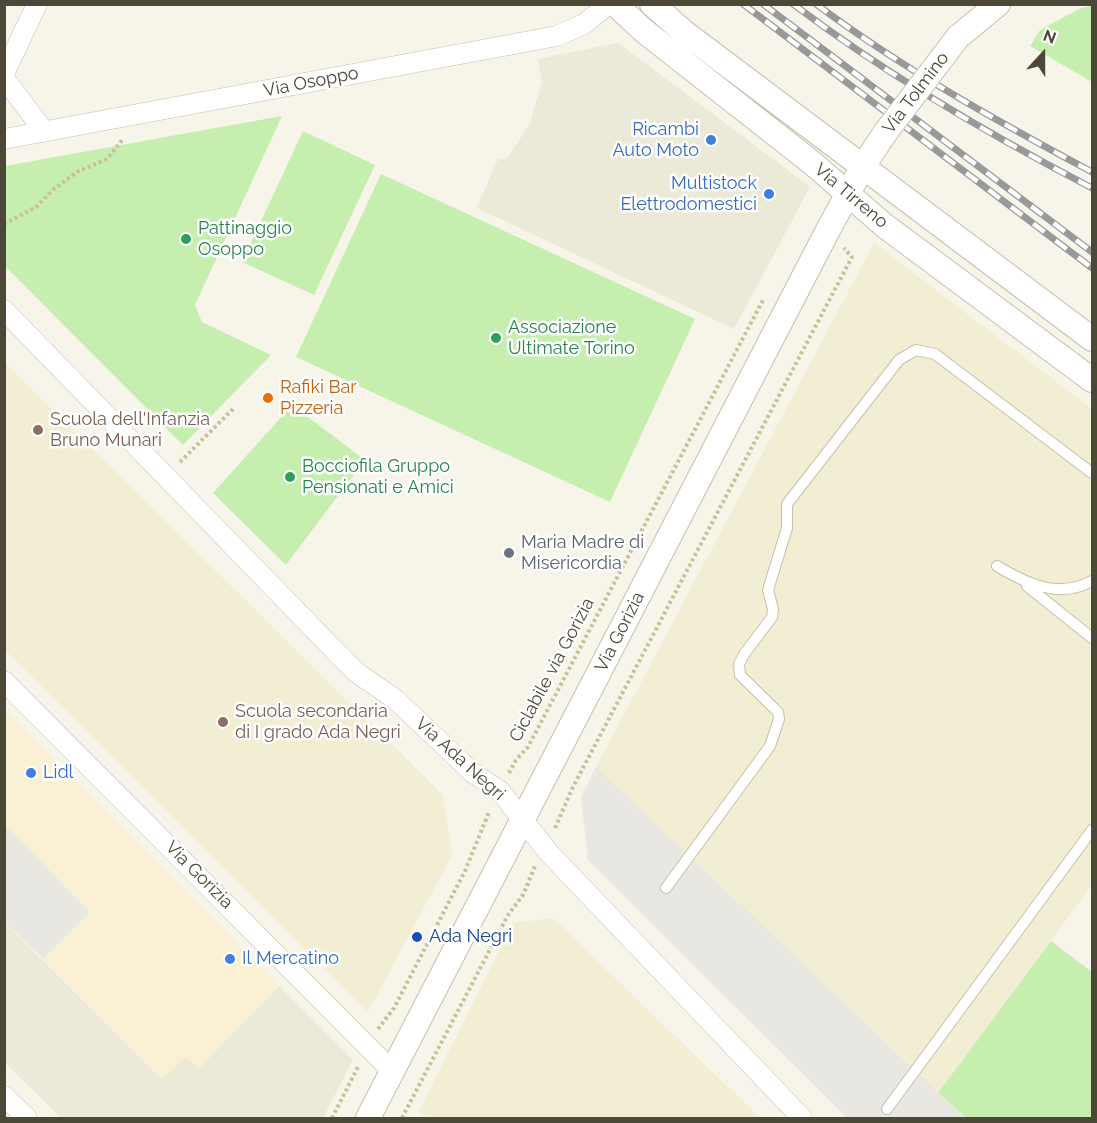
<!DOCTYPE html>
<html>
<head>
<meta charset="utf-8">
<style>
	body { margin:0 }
	#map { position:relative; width:1097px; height:1123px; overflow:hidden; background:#f7f5ea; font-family:Raleway,sans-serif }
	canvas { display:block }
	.frame { position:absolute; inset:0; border:6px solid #4c4837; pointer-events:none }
	.north { position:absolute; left:1013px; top:24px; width:60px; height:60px; -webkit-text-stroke:4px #fff; paint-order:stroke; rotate:21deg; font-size:16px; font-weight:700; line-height:24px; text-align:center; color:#4c4837 }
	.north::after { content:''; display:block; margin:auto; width:21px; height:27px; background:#4c4837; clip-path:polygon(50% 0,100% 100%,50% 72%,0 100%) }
</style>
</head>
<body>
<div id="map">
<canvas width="1097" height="1123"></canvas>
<div class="frame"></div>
<div class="north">N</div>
</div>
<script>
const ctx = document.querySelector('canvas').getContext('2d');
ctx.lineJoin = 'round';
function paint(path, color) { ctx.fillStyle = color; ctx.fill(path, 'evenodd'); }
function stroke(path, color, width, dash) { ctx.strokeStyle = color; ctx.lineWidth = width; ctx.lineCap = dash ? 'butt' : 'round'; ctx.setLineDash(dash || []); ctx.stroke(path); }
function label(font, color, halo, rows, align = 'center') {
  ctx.font = font + ' Raleway,sans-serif'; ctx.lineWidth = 5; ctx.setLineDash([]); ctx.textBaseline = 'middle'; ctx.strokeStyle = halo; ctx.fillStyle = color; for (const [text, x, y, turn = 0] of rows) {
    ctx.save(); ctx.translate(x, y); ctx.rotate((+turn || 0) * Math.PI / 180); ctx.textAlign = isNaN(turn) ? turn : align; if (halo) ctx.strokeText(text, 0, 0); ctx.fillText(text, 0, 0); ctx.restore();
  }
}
paint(new Path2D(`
	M 618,43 L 810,187 L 734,329 L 477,208 L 498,159 L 507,159 L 529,125 L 542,82 L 538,59 Z
	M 4,922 L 162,1079 L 185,1056 L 199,1068 L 279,986 L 353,1060 L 323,1118 L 61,1118 L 5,1063 Z`), '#ebe9d8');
paint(new Path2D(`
	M 4,710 L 279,986 L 198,1068 L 185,1056 L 162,1079 L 43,959 L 90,912 L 5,825 Z`), '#faf1d4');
paint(new Path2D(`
	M 874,243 L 1092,409 L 1092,885 L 938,1093 L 596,767 Z
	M 4,362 L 443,795 L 452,855 L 368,1012 L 5,650 Z
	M 553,918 L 700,1060 L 760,1118 L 427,1118 L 419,1111 L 513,923 Z`), '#f1eed3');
paint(new Path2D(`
	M 1092,6 L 1092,82 L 1030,46 L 1040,30 L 1081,8 Z
	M 282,116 L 195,305 L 202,322 L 271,355 L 183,445 L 5,266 L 5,166 Z
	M 303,131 L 375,165 L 314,295 L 242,262 Z
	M 381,174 L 695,319 L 610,502 L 296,357 Z
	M 292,405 L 365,460 L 286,565 L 213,493 Z
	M 1051,941 L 1092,972 L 1092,1118 L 966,1118 L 938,1093 Z`), '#c6efaf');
paint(new Path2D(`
	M 596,767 L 965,1118 L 847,1118 L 588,860 L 581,797 Z
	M 5,825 L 90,912 L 43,959 L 5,922 Z`), '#e8e7e2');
const service = new Path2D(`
	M 997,566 C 1027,584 1059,599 1092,581
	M 1027,586 L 1092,638
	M 666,888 L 770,746 L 779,719 L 778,712 L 740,675 L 739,664 L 745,653 L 772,617 L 773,609 L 768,590 L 787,528 L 787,504 L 899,360 L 916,350 L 935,354 L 1092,473
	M 887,1109 L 1092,830`);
const minor = new Path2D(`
	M 4,74 L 37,4
	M 4,78 L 44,131
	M 4,139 L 557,36 L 584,24 L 609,4
	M 4,310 L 341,657 L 357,673 L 395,699 L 473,773 L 500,791 L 549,853 L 802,1118
	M 4,681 L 392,1071
	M 4,1096 L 27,1118`);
const tertiary = new Path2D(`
	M 615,4 L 644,31 L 811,162 L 885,226 L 1092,380
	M 652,4 L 685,33 L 1092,339
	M 958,37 L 998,4
	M 368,1118 L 828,230 L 863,166 L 885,133`);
stroke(service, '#c4c0ab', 12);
stroke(minor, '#c4c0ab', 21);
stroke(tertiary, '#c4c0ab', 26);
stroke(new Path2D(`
	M 4,224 L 36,207 L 54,189 L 77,172 L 107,159 L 123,139
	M 180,462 L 234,408
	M 509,773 L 516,760 L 528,747 L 763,300
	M 555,828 L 573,787 L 852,257 L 844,248
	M 378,1029 L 394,1008 L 465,871 L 489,812
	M 332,1118 L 359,1065
	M 402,1118 L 508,915 L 523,895 L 535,866`), '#c7c09b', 4, [3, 3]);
stroke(service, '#fff', 10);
stroke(minor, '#fff', 20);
stroke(tertiary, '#fff', 24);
const rail = new Path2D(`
	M 743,4 L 1092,268
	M 763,4 L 1092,252
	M 793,4 C 887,75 988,134 1092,188
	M 816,4 C 903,69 997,121 1092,172`);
stroke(rail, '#999', 7);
stroke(rail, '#fff', 4.5, [14]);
const tertiaryBridge = new Path2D(`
	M 885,133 L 958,37`);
stroke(tertiaryBridge, '#c4c0ab', 26, []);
stroke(tertiaryBridge, '#fff', 24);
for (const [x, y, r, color] of [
	[711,140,6,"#3f7fe0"],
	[769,194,6,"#3f7fe0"],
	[186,239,6,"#2e9e5b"],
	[496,338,6,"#2e9e5b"],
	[268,398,6,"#e8710a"],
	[38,430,6,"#8d6e63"],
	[290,477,6,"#2e9e5b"],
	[509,553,6,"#6b7280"],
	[223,722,6,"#8d6e63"],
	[31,773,6,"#3f7fe0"],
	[417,937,6,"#1a4fb4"],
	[230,959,6,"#3f7fe0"]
]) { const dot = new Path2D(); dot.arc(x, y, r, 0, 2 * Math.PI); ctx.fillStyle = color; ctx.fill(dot); stroke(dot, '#fff', 2); }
label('18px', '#4c4837', '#fff', [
	["Via Osoppo",311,82,-11],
	["Via Tolmino",916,93,-53],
	["Via Tirreno",851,196,40],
	["Via Gorizia",620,632,-63],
	["Ciclabile via Gorizia",552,670,-62],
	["Via Ada Negri",460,759,42],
	["Via Gorizia",199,875,45]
]);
label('18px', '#366cbe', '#fff', [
	["Ricambi",699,130],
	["Auto Moto",699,151],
	["Multistock",757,184],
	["Elettrodomestici",757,205],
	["Lidl",43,773,"left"],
	["Il Mercatino",242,959,"left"]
], 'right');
label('18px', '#27864d', '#fff', [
	["Pattinaggio",198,229],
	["Osoppo",198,250],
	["Associazione",508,328],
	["Ultimate Torino",508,349],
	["Bocciofila Gruppo",302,467],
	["Pensionati e Amici",302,488]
], 'left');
label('18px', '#c56008', '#fff', [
	["Rafiki Bar",280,388],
	["Pizzeria",280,409]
], 'left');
label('18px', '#785e54', '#fff', [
	["Scuola dell'Infanzia",50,420],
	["Bruno Munari",50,441],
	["Scuola secondaria",235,712],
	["di I grado Ada Negri",235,733]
], 'left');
label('18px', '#5b616d', '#fff', [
	["Maria Madre di",521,543],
	["Misericordia",521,564]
], 'left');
label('18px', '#164399', '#fff', [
	["Ada Negri",429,937]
], 'left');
</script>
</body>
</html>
